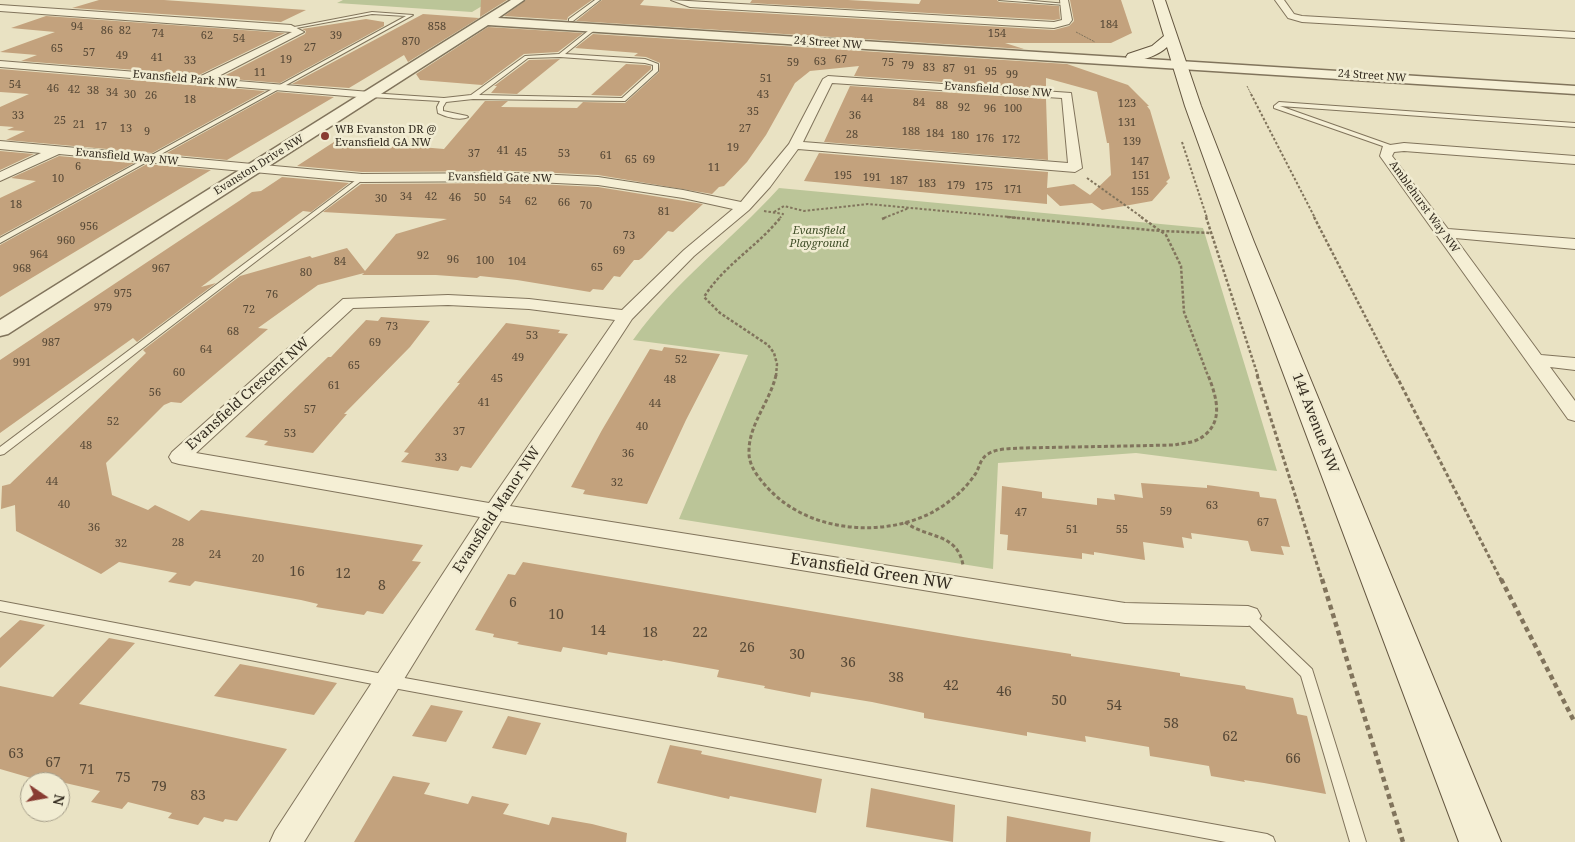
<!DOCTYPE html>
<html>
<head>
<meta charset="utf-8">
<style>
	body { margin:0 }
	#map { position:relative; width:1575px; height:842px; overflow:hidden; background:#e9e2c3; font-family:"Noto Serif",serif }
	canvas { display:block }
	.north { position:absolute; left:20px; top:772px; width:50px; height:50px; box-sizing:border-box; background:#f1ecd2; border:1px solid #a59e8a; border-radius:50%; rotate:102deg; font-size:14px; font-weight:700; line-height:20px; text-align:center; color:#322a1e }
	.north::after { content:''; display:block; margin:auto; width:18px; height:22px; background:#893c32; clip-path:polygon(50% 0,100% 100%,50% 72%,0 100%) }
</style>
</head>
<body>
<div id="map">
<canvas width="1575" height="842"></canvas>
<div class="north">N</div>
</div>
<script>
const ctx = document.querySelector('canvas').getContext('2d');
ctx.lineJoin = 'round';
function paint(path, color) { ctx.fillStyle = color; ctx.fill(path, 'evenodd'); }
function stroke(path, color, width, dash) { ctx.strokeStyle = color; ctx.lineWidth = width; ctx.lineCap = dash ? 'butt' : 'round'; ctx.setLineDash(dash || []); ctx.stroke(path); }
function label(font, color, halo, rows, align = 'center') {
  ctx.font = font + ' "Noto Serif",serif'; ctx.lineWidth = 5; ctx.setLineDash([]); ctx.textBaseline = 'middle'; ctx.strokeStyle = halo; ctx.fillStyle = color; for (const [text, x, y, turn = 0] of rows) {
    ctx.save(); ctx.translate(x, y); ctx.rotate((+turn || 0) * Math.PI / 180); ctx.textAlign = isNaN(turn) ? turn : align; if (halo) ctx.strokeText(text, 0, 0); ctx.fillText(text, 0, 0); ctx.restore();
  }
}
paint(new Path2D(`
	M 343,0 L 492,0 L 472,12 L 337,3 Z
	M 779,188 L 1203,228 L 1277,471 L 1136,453 L 998,463 L 993,569 L 679,519 L 748,355 L 633,340 C 676,280 730,242 779,188 Z`), '#bbc598');
paint(new Path2D(`
	M 99,0 L 164,0 L 306,10 L 281,22 L 72,8 Z
	M 481,0 L 507,0 L 480,17 Z
	M 526,0 L 592,0 L 568,17 L 567,20 L 504,16 Z
	M 602,0 L 644,0 L 640,5 L 690,9 L 1054,30 L 1069,26 L 1074,21 L 1070,0 L 1121,0 L 1132,33 L 1111,43 L 1005,43 L 1024,49 L 576,21 Z
	M 752,0 L 848,0 L 919,4 L 921,0 L 997,0 L 999,2 L 1059,6 L 1060,19 L 1054,20 L 750,3 Z
	M 423,14 L 479,18 L 408,62 L 404,55 L 349,88 L 292,84 Z
	M 46,16 L 285,33 L 199,75 L 21,61 L 37,55 L 0,52 L 55,32 L 11,28 Z
	M 366,19 L 384,22 L 384,26 L 280,83 L 220,78 L 305,34 L 306,31 L 302,29 Z
	M 488,27 L 583,33 L 558,52 L 524,54 L 482,85 L 420,80 L 416,74 Z
	M 593,34 L 1067,64 L 1128,85 L 1149,106 L 1147,106 L 1150,110 L 1170,178 L 1166,182 L 1168,183 L 1152,201 L 1102,210 L 1092,203 L 1060,206 L 1047,194 L 1047,204 L 804,181 L 819,153 L 1048,172 L 1047,188 L 1074,184 L 1090,195 L 1111,175 L 1109,143 L 1107,143 L 1097,92 L 1046,78 L 1046,89 L 854,76 L 859,66 L 810,71 L 795,83 L 766,135 L 747,162 L 724,186 L 719,187 L 712,194 L 598,175 L 515,171 L 362,172 L 297,166 L 337,140 L 444,149 L 485,101 L 508,101 L 501,107 L 577,108 L 583,102 L 625,103 L 659,72 L 660,63 L 646,57 L 634,56 L 638,53 L 575,48 Z
	M 560,59 L 517,94 L 491,93 L 497,86 L 494,86 L 529,60 Z
	M 626,64 L 645,65 L 651,66 L 651,69 L 621,96 L 591,95 Z
	M 0,69 L 265,91 L 152,153 L 6,140 L 25,131 L 7,130 L 14,127 L 0,126 L 0,107 L 29,94 L 0,92 Z
	M 850,86 L 1046,99 L 1048,160 L 824,142 Z
	M 277,92 L 334,97 L 227,160 L 165,154 Z
	M 0,151 L 34,154 L 0,170 Z
	M 59,156 L 134,163 L 0,236 L 0,198 L 36,181 L 11,178 Z
	M 147,164 L 211,170 L 0,297 L 0,245 Z
	M 282,177 L 349,183 L 311,212 L 303,211 L 296,216 L 201,287 L 216,283 L 137,342 L 133,338 L 0,433 L 0,360 L 239,201 L 252,192 L 261,191 Z
	M 515,183 L 598,187 L 703,204 L 673,232 L 668,231 L 642,258 L 639,260 L 634,260 L 620,277 L 614,276 L 603,290 L 593,289 L 590,292 L 517,280 L 480,276 L 477,278 L 436,275 L 362,275 L 364,273 L 318,285 L 258,328 L 268,329 L 181,403 L 171,402 L 164,405 L 106,463 L 112,495 L 148,510 L 155,505 L 189,521 L 201,510 L 423,545 L 412,561 L 421,562 L 383,614 L 367,611 L 364,615 L 316,607 L 318,604 L 301,600 L 195,581 L 190,586 L 168,582 L 177,573 L 119,562 L 101,574 L 16,531 L 15,505 L 1,509 L 2,486 L 10,484 L 146,353 L 143,350 L 240,276 L 310,256 L 312,258 L 347,248 L 365,271 L 396,234 L 447,219 L 323,212 L 361,184 Z
	M 381,317 L 430,321 L 410,347 L 344,414 L 347,414 L 313,453 L 264,445 L 268,441 L 245,437 L 328,357 L 331,357 L 366,320 L 378,321 Z
	M 506,323 L 560,330 L 558,333 L 568,334 L 471,468 L 461,466 L 458,471 L 401,462 L 409,453 L 404,452 L 460,383 L 457,383 Z
	M 664,347 L 720,354 L 686,420 L 647,504 L 583,494 L 585,490 L 571,487 L 602,430 L 650,349 L 662,351 Z
	M 1141,483 L 1207,488 L 1207,485 L 1259,492 L 1260,497 L 1276,499 L 1290,547 L 1281,546 L 1284,555 L 1251,551 L 1248,541 L 1191,533 L 1192,539 L 1182,537 L 1184,548 L 1143,542 L 1145,560 L 1094,552 L 1094,555 L 1082,553 L 1082,559 L 1007,550 L 1008,535 L 1000,534 L 1002,486 L 1042,492 L 1042,498 L 1097,505 L 1097,498 L 1115,500 L 1114,494 L 1143,498 Z
	M 523,562 L 969,638 L 1071,654 L 1071,656 L 1180,673 L 1180,676 L 1245,686 L 1246,689 L 1293,698 L 1297,714 L 1307,716 L 1326,794 L 1264,783 L 1244,780 L 1245,782 L 1211,776 L 1209,766 L 1150,756 L 1149,747 L 1085,736 L 1086,742 L 1027,732 L 1027,736 L 924,718 L 924,713 L 872,702 L 811,692 L 810,697 L 764,688 L 765,686 L 717,677 L 719,670 L 663,660 L 662,661 L 608,652 L 607,655 L 563,647 L 561,652 L 517,644 L 519,642 L 493,637 L 494,634 L 475,630 L 508,574 L 515,575 Z
	M 20,620 L 45,625 L 0,668 L 0,638 Z
	M 109,638 L 135,643 L 79,704 L 287,749 L 237,821 L 225,819 L 223,822 L 204,817 L 198,825 L 168,818 L 172,813 L 128,802 L 122,809 L 91,802 L 100,791 L 61,782 L 45,782 L 0,769 L 0,686 L 53,697 Z
	M 240,664 L 267,669 L 337,683 L 314,715 L 214,696 Z
	M 431,705 L 463,711 L 446,742 L 412,736 Z
	M 508,716 L 541,723 L 526,755 L 492,748 Z
	M 670,745 L 702,751 L 701,754 L 822,779 L 816,813 L 730,796 L 729,799 L 657,783 Z
	M 393,776 L 430,783 L 424,794 L 468,804 L 472,796 L 509,804 L 503,814 L 549,825 L 552,817 L 592,824 L 627,833 L 626,842 L 354,842 Z
	M 871,788 L 955,805 L 953,842 L 866,827 Z
	M 1007,816 L 1091,832 L 1090,842 L 1006,842 Z`), '#c3a27d');
const service = new Path2D(`
	M 595,0 L 600,0 L 573,21 L 569,21 L 569,19 Z
	M 999,0 L 1022,0 L 1067,4 L 1065,5 Z
	M 372,12 L 413,15 L 0,243 L 0,238 L 406,16 L 372,14 L 291,29 L 289,28 Z
	M 593,27 L 597,28 L 565,54 L 645,59 L 658,64 L 658,71 L 625,101 L 473,99 L 446,102 L 443,107 L 443,111 L 467,116 L 468,117 C 460,121 446,117 438,113 L 437,107 L 440,101 L 370,97 L 367,95 L 370,93 L 444,98 L 471,95 L 525,56 L 559,54 ZM 560,57 L 645,63 L 653,65 L 653,70 L 622,98 L 479,95 L 528,58 Z
	M 1279,102 L 1575,123 L 1575,127 L 1280,106 L 1396,147 L 1396,149 L 1394,150 L 1274,108 L 1274,106 Z
	M 360,177 L 365,178 L 4,454 L 0,455 L 0,447 Z
	M 0,601 L 388,675 L 1267,834 L 1273,837 L 1275,842 L 1226,842 L 388,687 L 0,611 Z
	M 1248,611 L 1252,612 L 1312,669 L 1366,842 L 1350,842 L 1301,676 L 1244,620 L 1242,616 L 1244,612 Z`);
const minor = new Path2D(`
	M 671,0 L 1054,22 L 1062,20 L 1060,0 L 1068,0 L 1072,20 L 1069,24 L 1054,28 L 690,7 Z
	M 1275,0 L 1284,0 L 1294,14 L 1302,16 L 1575,32 L 1575,38 L 1302,22 L 1288,18 Z
	M 0,5 L 291,25 L 304,32 L 213,79 L 370,92 L 376,95 L 370,98 L 0,67 L 0,61 L 199,77 L 292,32 L 0,11 Z
	M 828,76 L 1071,93 L 1082,168 L 1075,172 L 798,149 L 770,187 L 749,210 L 694,256 L 632,319 L 510,506 L 1125,603 L 1248,606 L 1257,609 L 1261,616 L 1257,623 L 1248,626 L 1125,623 L 501,521 L 304,842 L 270,842 L 275,831 L 480,517 L 179,464 L 172,462 L 169,457 L 172,452 L 343,299 L 448,295 L 529,299 L 622,310 L 684,250 L 733,209 L 683,198 L 598,185 L 515,181 L 362,182 L 59,154 L 0,181 L 0,172 L 41,153 L 0,149 L 0,141 L 362,174 L 515,173 L 598,177 L 683,190 L 741,202 L 789,144 L 823,79 ZM 832,83 L 1062,98 L 1068,163 L 803,142 ZM 448,305 L 529,309 L 615,320 L 489,503 L 196,453 L 353,308 Z
	M 1404,143 L 1575,156 L 1575,164 L 1404,151 L 1394,152 L 1392,156 L 1448,229 L 1575,239 L 1575,249 L 1455,238 L 1541,355 L 1575,358 L 1575,370 L 1550,367 L 1575,401 L 1575,421 L 1568,419 L 1380,156 L 1383,146 Z`);
const tertiary = new Path2D(`
	M 511,0 L 524,0 L 498,18 L 1575,86 L 1575,94 L 488,25 L 8,334 L 0,336 L 0,320 Z`);
const secondary = new Path2D(`
	M 1153,0 L 1165,0 L 1201,106 L 1254,242 L 1501,842 L 1459,842 L 1234,242 L 1185,106 L 1167,47 C 1159,55 1139,63 1128,60 L 1126,57 L 1128,54 L 1152,46 L 1164,36 Z`);
stroke(service, '#81745c', 2);
stroke(minor, '#81745c', 2);
stroke(tertiary, '#81745c', 3);
stroke(secondary, '#63553f', 2);
stroke(new Path2D(`
	M 1076,32 L 1095,42
	M 1247,86 L 1252,96`), '#81745c', 1, [2, 1]);
stroke(new Path2D(`
	M 1251,94 L 1315,218
	M 1182,142 L 1207,218
	M 1087,178 L 1143,218
	M 764,211 L 783,214 L 780,218
	M 774,212 L 784,206 L 804,211 L 868,204 L 1020,218
	M 884,218 L 909,208`), '#81745c', 2, [2.5, 2]);
stroke(new Path2D(`
	M 1007,217 L 1161,231 L 1211,233
	M 1141,217 L 1166,235 L 1181,266 L 1184,312 L 1208,376
	M 1206,217 L 1258,376
	M 1314,217 L 1396,376
	M 882,219 L 887,217
	M 776,376 L 777,364 L 774,353 L 768,345 L 720,313 L 704,297 C 724,265 758,246 781,217`), '#81745c', 2.5, [3, 2]);
stroke(new Path2D(`
	M 776,375 C 770,402 748,425 749,453 C 749,466 758,477 766,486 C 805,531 879,539 931,513 C 948,504 966,489 976,473 C 980,466 980,459 988,454 C 997,448 1010,449 1021,448 L 1175,445 C 1182,443 1192,443 1199,439 C 1225,424 1217,398 1208,375
	M 1257,375 L 1322,580
	M 1396,375 L 1501,580
	M 905,522 C 927,539 957,532 963,565`), '#81745c', 3, [4, 2.5]);
stroke(new Path2D(`
	M 1322,579 L 1403,842
	M 1501,579 L 1575,723`), '#81745c', 4.5, [5, 4]);
paint(service, '#f5efd5');
paint(minor, '#f5efd5');
paint(tertiary, '#f5efd5');
paint(secondary, '#f5efd5');
for (const [x, y, r, color] of [
	[325,136,5,"#893c32"]
]) { const dot = new Path2D(); dot.arc(x, y, r, 0, 2 * Math.PI); ctx.fillStyle = color; ctx.fill(dot); stroke(dot, '#f1ecd2', 2); }
label('11px', '#564836', null, [
	["184",1109,25],
	["94",77,27],
	["858",437,27],
	["86",107,31],
	["82",125,31],
	["74",158,34],
	["154",997,34],
	["62",207,36],
	["39",336,36],
	["54",239,39],
	["870",411,42],
	["27",310,48],
	["65",57,49],
	["57",89,53],
	["49",122,56],
	["41",157,58],
	["19",286,60],
	["67",841,60],
	["33",190,61],
	["63",820,62],
	["59",793,63],
	["75",888,63],
	["79",908,66],
	["83",929,68],
	["87",949,69],
	["91",970,71],
	["95",991,72],
	["11",260,73],
	["99",1012,75],
	["51",766,79],
	["54",15,85],
	["46",53,89],
	["42",74,90],
	["38",93,91],
	["34",112,93],
	["30",130,95],
	["43",763,95],
	["26",151,96],
	["44",867,99],
	["18",190,100],
	["84",919,103],
	["123",1127,104],
	["88",942,106],
	["92",964,108],
	["96",990,109],
	["100",1013,109],
	["35",753,112],
	["33",18,116],
	["36",855,116],
	["25",60,121],
	["131",1127,123],
	["21",79,125],
	["17",101,127],
	["13",126,129],
	["27",745,129],
	["9",147,132],
	["188",911,132],
	["184",935,134],
	["28",852,135],
	["180",960,136],
	["176",985,139],
	["172",1011,140],
	["139",1132,142],
	["19",733,148],
	["41",503,151],
	["45",521,153],
	["37",474,154],
	["53",564,154],
	["61",606,156],
	["65",631,160],
	["69",649,160],
	["147",1140,162],
	["6",78,167],
	["11",714,168],
	["195",843,176],
	["151",1141,176],
	["191",872,178],
	["10",58,179],
	["187",899,181],
	["183",927,184],
	["179",956,186],
	["175",984,187],
	["171",1013,190],
	["155",1140,192],
	["34",406,197],
	["42",431,197],
	["46",455,198],
	["50",480,198],
	["30",381,199],
	["54",505,201],
	["62",531,202],
	["66",564,203],
	["18",16,205],
	["70",586,206],
	["81",664,212],
	["956",89,227],
	["73",629,236],
	["960",66,241],
	["69",619,251],
	["964",39,255],
	["92",423,256],
	["96",453,260],
	["100",485,261],
	["84",340,262],
	["104",517,262],
	["65",597,268],
	["968",22,269],
	["967",161,269],
	["80",306,273],
	["975",123,294],
	["76",272,295],
	["979",103,308],
	["72",249,310],
	["73",392,327],
	["68",233,332],
	["53",532,336],
	["987",51,343],
	["69",375,343],
	["64",206,350],
	["49",518,358],
	["52",681,360],
	["991",22,363],
	["65",354,366],
	["60",179,373],
	["45",497,379],
	["48",670,380],
	["61",334,386],
	["56",155,393],
	["41",484,403],
	["44",655,404],
	["57",310,410],
	["52",113,422],
	["40",642,427],
	["37",459,432],
	["53",290,434],
	["48",86,446],
	["36",628,454],
	["33",441,458],
	["44",52,482],
	["32",617,483],
	["40",64,505],
	["63",1212,506],
	["59",1166,512],
	["47",1021,513],
	["67",1263,523],
	["36",94,528],
	["51",1072,530],
	["55",1122,530],
	["28",178,543],
	["32",121,544],
	["24",215,555],
	["20",258,559]
]);
label('11px', '#322a1e', '#f1ecd2', [
	["24 Street NW",828,43,4],
	["24 Street NW",1372,76,4],
	["Evansfield Park NW",185,79,5],
	["Evansfield Close NW",998,90,4],
	["Evansfield Way NW",127,157,5],
	["Evanston Drive NW",259,165,-32],
	["Evansfield Gate NW",500,178,1],
	["Amblehurst Way NW",1424,207,54]
]);
label('11px', '#322a1e', '#f1ecd2', [
	["WB Evanston DR @",335,130],
	["Evansfield GA NW",335,143]
], 'left');
label('italic 11px', '#3f4d27', '#f1ecd2', [
	["Evansfield",819,231],
	["Playground",819,244]
]);
label('14px', '#322a1e', '#f1ecd2', [
	["Evansfield Crescent NW",248,394,-42],
	["144 Avenue NW",1315,423,69],
	["Evansfield Manor NW",497,510,-57]
]);
label('14px', '#564836', null, [
	["16",297,572],
	["12",343,574],
	["8",382,586],
	["6",513,603],
	["10",556,615],
	["14",598,631],
	["18",650,633],
	["22",700,633],
	["26",747,648],
	["30",797,655],
	["36",848,663],
	["38",896,678],
	["42",951,686],
	["46",1004,692],
	["50",1059,701],
	["54",1114,706],
	["58",1171,724],
	["62",1230,737],
	["63",16,754],
	["66",1293,759],
	["67",53,763],
	["71",87,770],
	["75",123,778],
	["79",159,787],
	["83",198,796]
]);
label('16px', '#322a1e', '#f1ecd2', [
	["Evansfield Green NW",871,572,9]
]);
</script>
</body>
</html>
